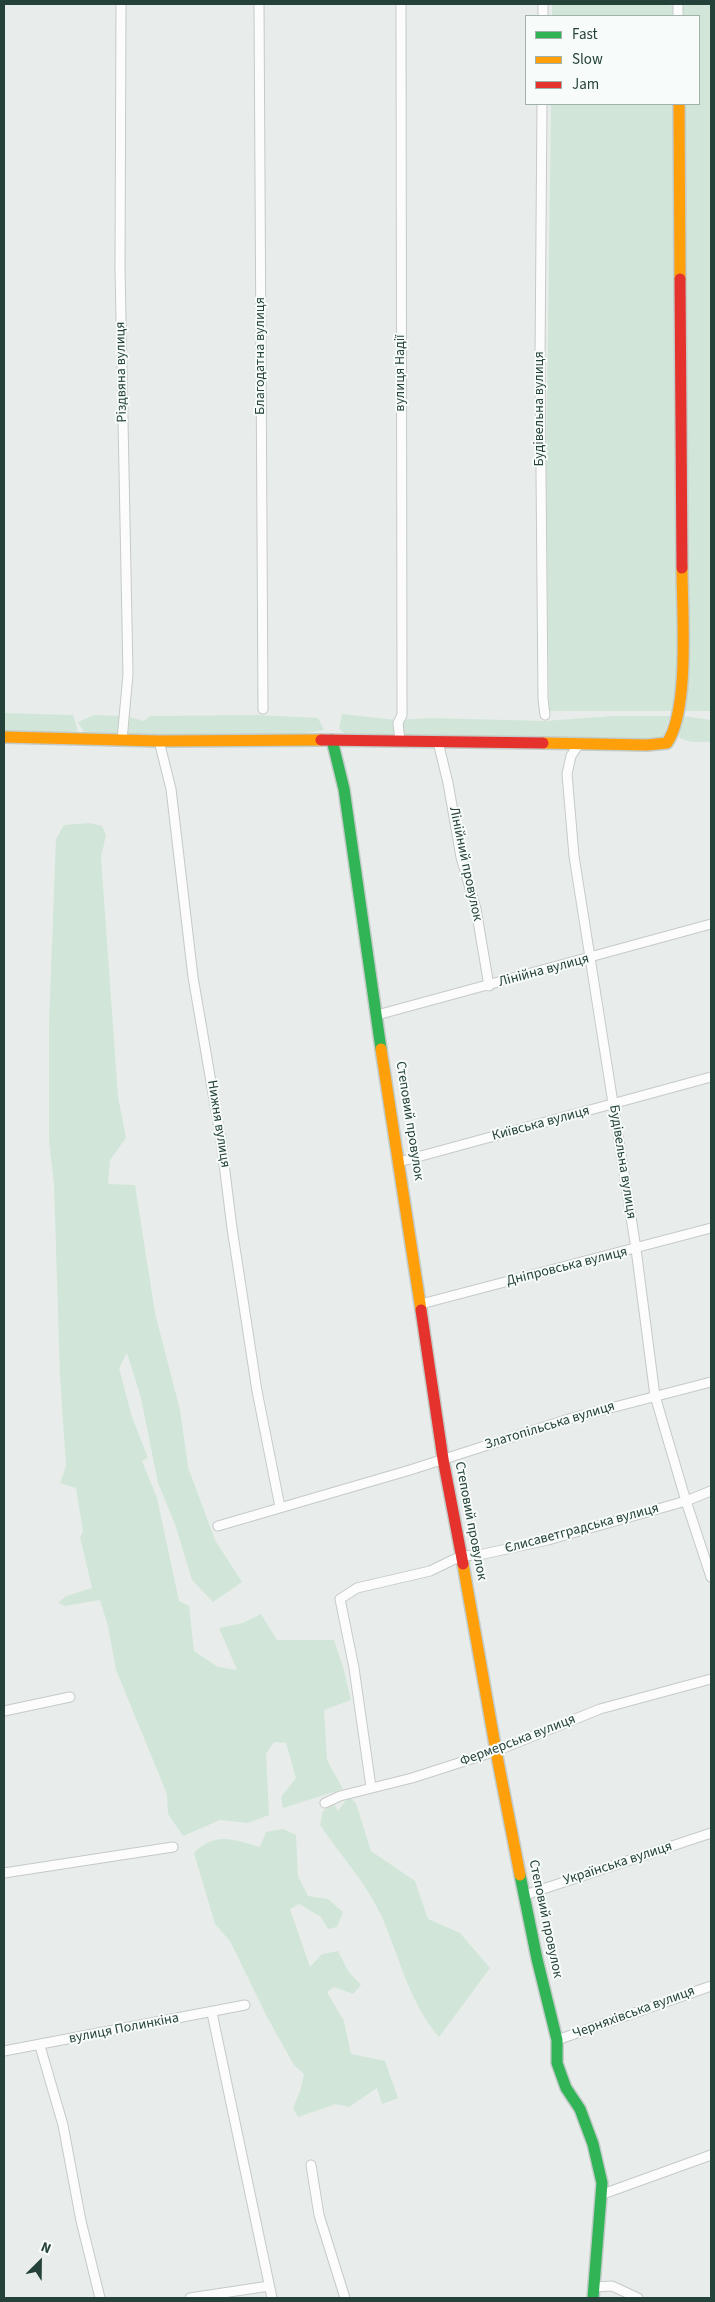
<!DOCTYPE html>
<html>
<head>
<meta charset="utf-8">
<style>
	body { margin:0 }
	#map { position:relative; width:715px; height:2302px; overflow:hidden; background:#e8edeb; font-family:"Source Sans 3",sans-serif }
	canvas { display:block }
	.frame { position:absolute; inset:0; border:5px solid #24423a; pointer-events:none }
	.legend { position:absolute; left:525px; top:15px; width:175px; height:90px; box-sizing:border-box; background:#f7fbf9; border:1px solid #a3b1ad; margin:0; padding:6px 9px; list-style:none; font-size:15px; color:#24423a }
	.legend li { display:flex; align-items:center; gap:10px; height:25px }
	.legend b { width:25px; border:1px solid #a3b1ad }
	.north { position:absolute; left:15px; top:2237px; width:50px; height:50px; -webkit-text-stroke:4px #f7fbf9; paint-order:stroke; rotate:23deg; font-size:14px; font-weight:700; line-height:20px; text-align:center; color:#24423a }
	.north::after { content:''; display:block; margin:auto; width:18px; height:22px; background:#24423a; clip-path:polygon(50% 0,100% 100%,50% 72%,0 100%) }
</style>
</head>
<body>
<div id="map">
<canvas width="715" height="2302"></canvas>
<div class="frame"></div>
<ul class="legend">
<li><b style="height:6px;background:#30b455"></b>Fast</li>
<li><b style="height:6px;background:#ff9f0a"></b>Slow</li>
<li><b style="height:6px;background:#e5322d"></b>Jam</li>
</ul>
<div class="north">N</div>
</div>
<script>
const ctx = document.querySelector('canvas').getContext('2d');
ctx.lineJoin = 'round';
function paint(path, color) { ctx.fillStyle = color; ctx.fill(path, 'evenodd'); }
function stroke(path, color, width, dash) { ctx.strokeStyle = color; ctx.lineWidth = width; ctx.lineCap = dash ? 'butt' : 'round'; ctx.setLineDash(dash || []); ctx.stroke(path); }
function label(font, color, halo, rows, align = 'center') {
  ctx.font = font + ' "Source Sans 3",sans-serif'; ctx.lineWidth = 4; ctx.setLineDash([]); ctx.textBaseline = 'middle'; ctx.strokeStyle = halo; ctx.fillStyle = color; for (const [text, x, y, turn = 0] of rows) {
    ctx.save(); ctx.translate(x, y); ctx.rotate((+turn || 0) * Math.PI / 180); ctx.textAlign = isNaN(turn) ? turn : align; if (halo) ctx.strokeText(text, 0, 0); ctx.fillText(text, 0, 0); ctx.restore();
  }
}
paint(new Path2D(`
	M 552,4 L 670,4 L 671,6 L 711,4 L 711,711 L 549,711 L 546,472 L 551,104 L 699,104 L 699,16 L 552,16 Z
	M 4,713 L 73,715 L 78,731 L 52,734 L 4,731 Z
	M 342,714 L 396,720 L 431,718 L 545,721 L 612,716 L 670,716 L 663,737 L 648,739 L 347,735 L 339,729 Z
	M 94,715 L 126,716 L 144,721 L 150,716 L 258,715 L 318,718 L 324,730 L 288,736 L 87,737 L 78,722 Z
	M 684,716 L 711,720 L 711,742 L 691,742 L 679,738 Z
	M 89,823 L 102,826 L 106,835 L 101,857 L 118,1097 L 126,1138 L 110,1160 L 108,1184 L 135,1185 L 155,1313 L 180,1410 L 188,1467 L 215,1540 L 242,1582 L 213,1602 L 192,1580 L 176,1527 L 158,1483 L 141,1398 L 127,1353 L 119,1368 L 132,1417 L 148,1458 L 142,1461 L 157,1498 L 179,1601 L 189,1606 L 194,1651 L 218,1667 L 237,1670 L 219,1628 L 243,1623 L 261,1614 L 277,1640 L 334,1640 L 343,1667 L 351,1700 L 324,1710 L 327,1760 L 343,1789 L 283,1808 L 281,1797 L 296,1778 L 286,1743 L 274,1742 L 266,1754 L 269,1815 L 248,1823 L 220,1820 L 183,1836 L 168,1814 L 167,1794 L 116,1670 L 108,1626 L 100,1600 L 65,1606 L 58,1603 L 66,1596 L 92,1588 L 80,1537 L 83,1532 L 76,1488 L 60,1483 L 66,1466 L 60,1377 L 54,1184 L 49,1141 L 49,1023 L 56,839 L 64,825 Z
	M 349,1796 L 356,1803 L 371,1851 L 415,1881 L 428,1919 L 460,1933 L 490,1968 L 439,2037 C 409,2003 399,1954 380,1913 C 364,1880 340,1855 320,1825 L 323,1811 L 334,1804 L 338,1811 Z
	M 283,1829 L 296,1835 L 298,1876 L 308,1896 L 328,1899 L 343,1912 L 337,1927 L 328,1929 L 321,1917 L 299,1904 L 290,1909 L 310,1967 L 322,1954 L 338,1951 L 348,1971 L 361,1985 L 353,1994 L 334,1987 L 327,1992 L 344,2021 L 351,2054 L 385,2061 L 398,2098 L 382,2104 L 377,2088 L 349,2107 L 336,2104 L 298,2117 L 293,2108 L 300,2091 L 304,2074 L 294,2065 L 267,2017 L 230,1941 L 215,1924 L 194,1853 C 216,1831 233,1840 260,1847 L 266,1832 Z`), '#d1e6d8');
const street = new Path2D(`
	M 121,4 L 120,268 L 128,674 L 122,740
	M 259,4 L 263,709
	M 678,4 L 678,16
	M 543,16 L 543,4
	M 542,104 L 540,358 L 543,699 L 545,715
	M 159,741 L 171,789 L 193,977 L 221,1140 L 232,1228 L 257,1391 L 280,1507
	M 400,741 L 398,723 L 402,715 L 401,4
	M 438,742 L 448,783 L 461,857 L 476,909 L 489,986
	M 579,744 L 571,756 L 567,774 L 574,856 L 636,1249 L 655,1396 L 686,1501 L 711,1577
	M 377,1015 L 711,924
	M 399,1162 L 711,1077
	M 421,1304 L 711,1228
	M 218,1526 L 410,1470 L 572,1418 L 711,1382
	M 4,1711 L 70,1697
	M 371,1787 L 354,1668 L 340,1599 L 357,1588 L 430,1571 L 461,1556 L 479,1555 L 548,1540 L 686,1501 L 711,1491
	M 325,1803 L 340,1796 L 412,1778 L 496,1751 L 600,1709 L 711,1679
	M 4,1873 L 173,1847
	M 525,1895 L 711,1833
	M 212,2013 L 272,2298
	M 557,2040 L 711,1986
	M 40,2046 L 63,2125 L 81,2221 L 100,2298
	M 4,2051 L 245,2005
	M 311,2165 L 319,2215 L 345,2298
	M 603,2194 L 711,2155
	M 594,2287 L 612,2286 L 638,2298
	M 190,2298 L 269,2286`);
const fast = new Path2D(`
	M 332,740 L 344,789 L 381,1049
	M 520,1875 L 537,1959 L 557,2040 L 557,2063 L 566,2088 L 580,2109 L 593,2144 L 602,2183 L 593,2298`);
const slow = new Path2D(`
	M 679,104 L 680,279
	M 4,737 L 159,741 L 321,740
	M 543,743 L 647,745 L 667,743 C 690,709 682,612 682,568
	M 381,1049 L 421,1310
	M 463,1564 L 496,1751 L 520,1875`);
const jam = new Path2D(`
	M 680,279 L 682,568
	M 321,740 L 543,743
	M 421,1310 L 443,1459 L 463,1564`);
stroke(street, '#c5cac8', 11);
stroke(fast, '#c3cbc8', 14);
stroke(slow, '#c3cbc8', 14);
stroke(jam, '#c3cbc8', 14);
stroke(street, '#fcfcfc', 9);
stroke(fast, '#30b455', 11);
stroke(slow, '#ff9f0a', 11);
stroke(jam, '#e5322d', 11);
label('14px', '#24423a', '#f7fbf9', [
	["Благодатна вулиця",261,356,-90],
	["Різдвяна вулиця",122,372,-91],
	["вулиця Надії",401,373,-90],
	["Будівельна вулиця",540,409,-90],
	["Лінійний провулок",465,864,78],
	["Лінійна вулиця",544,971,-15],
	["Степовий провулок",409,1121,81],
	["Нижня вулиця",218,1124,81],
	["Київська вулиця",541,1124,-15],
	["Будівельна вулиця",622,1162,81],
	["Дніпровська вулиця",567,1267,-14],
	["Златопільська вулиця",550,1426,-17],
	["Степовий провулок",470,1521,79],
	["Єлисаветградська вулиця",582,1529,-15],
	["Фермерська вулиця",518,1741,-21],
	["Українська вулиця",618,1864,-18],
	["Степовий провулок",545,1919,78],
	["Черняхівська вулиця",634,2013,-20],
	["вулиця Полинкіна",124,2029,-11]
]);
</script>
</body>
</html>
